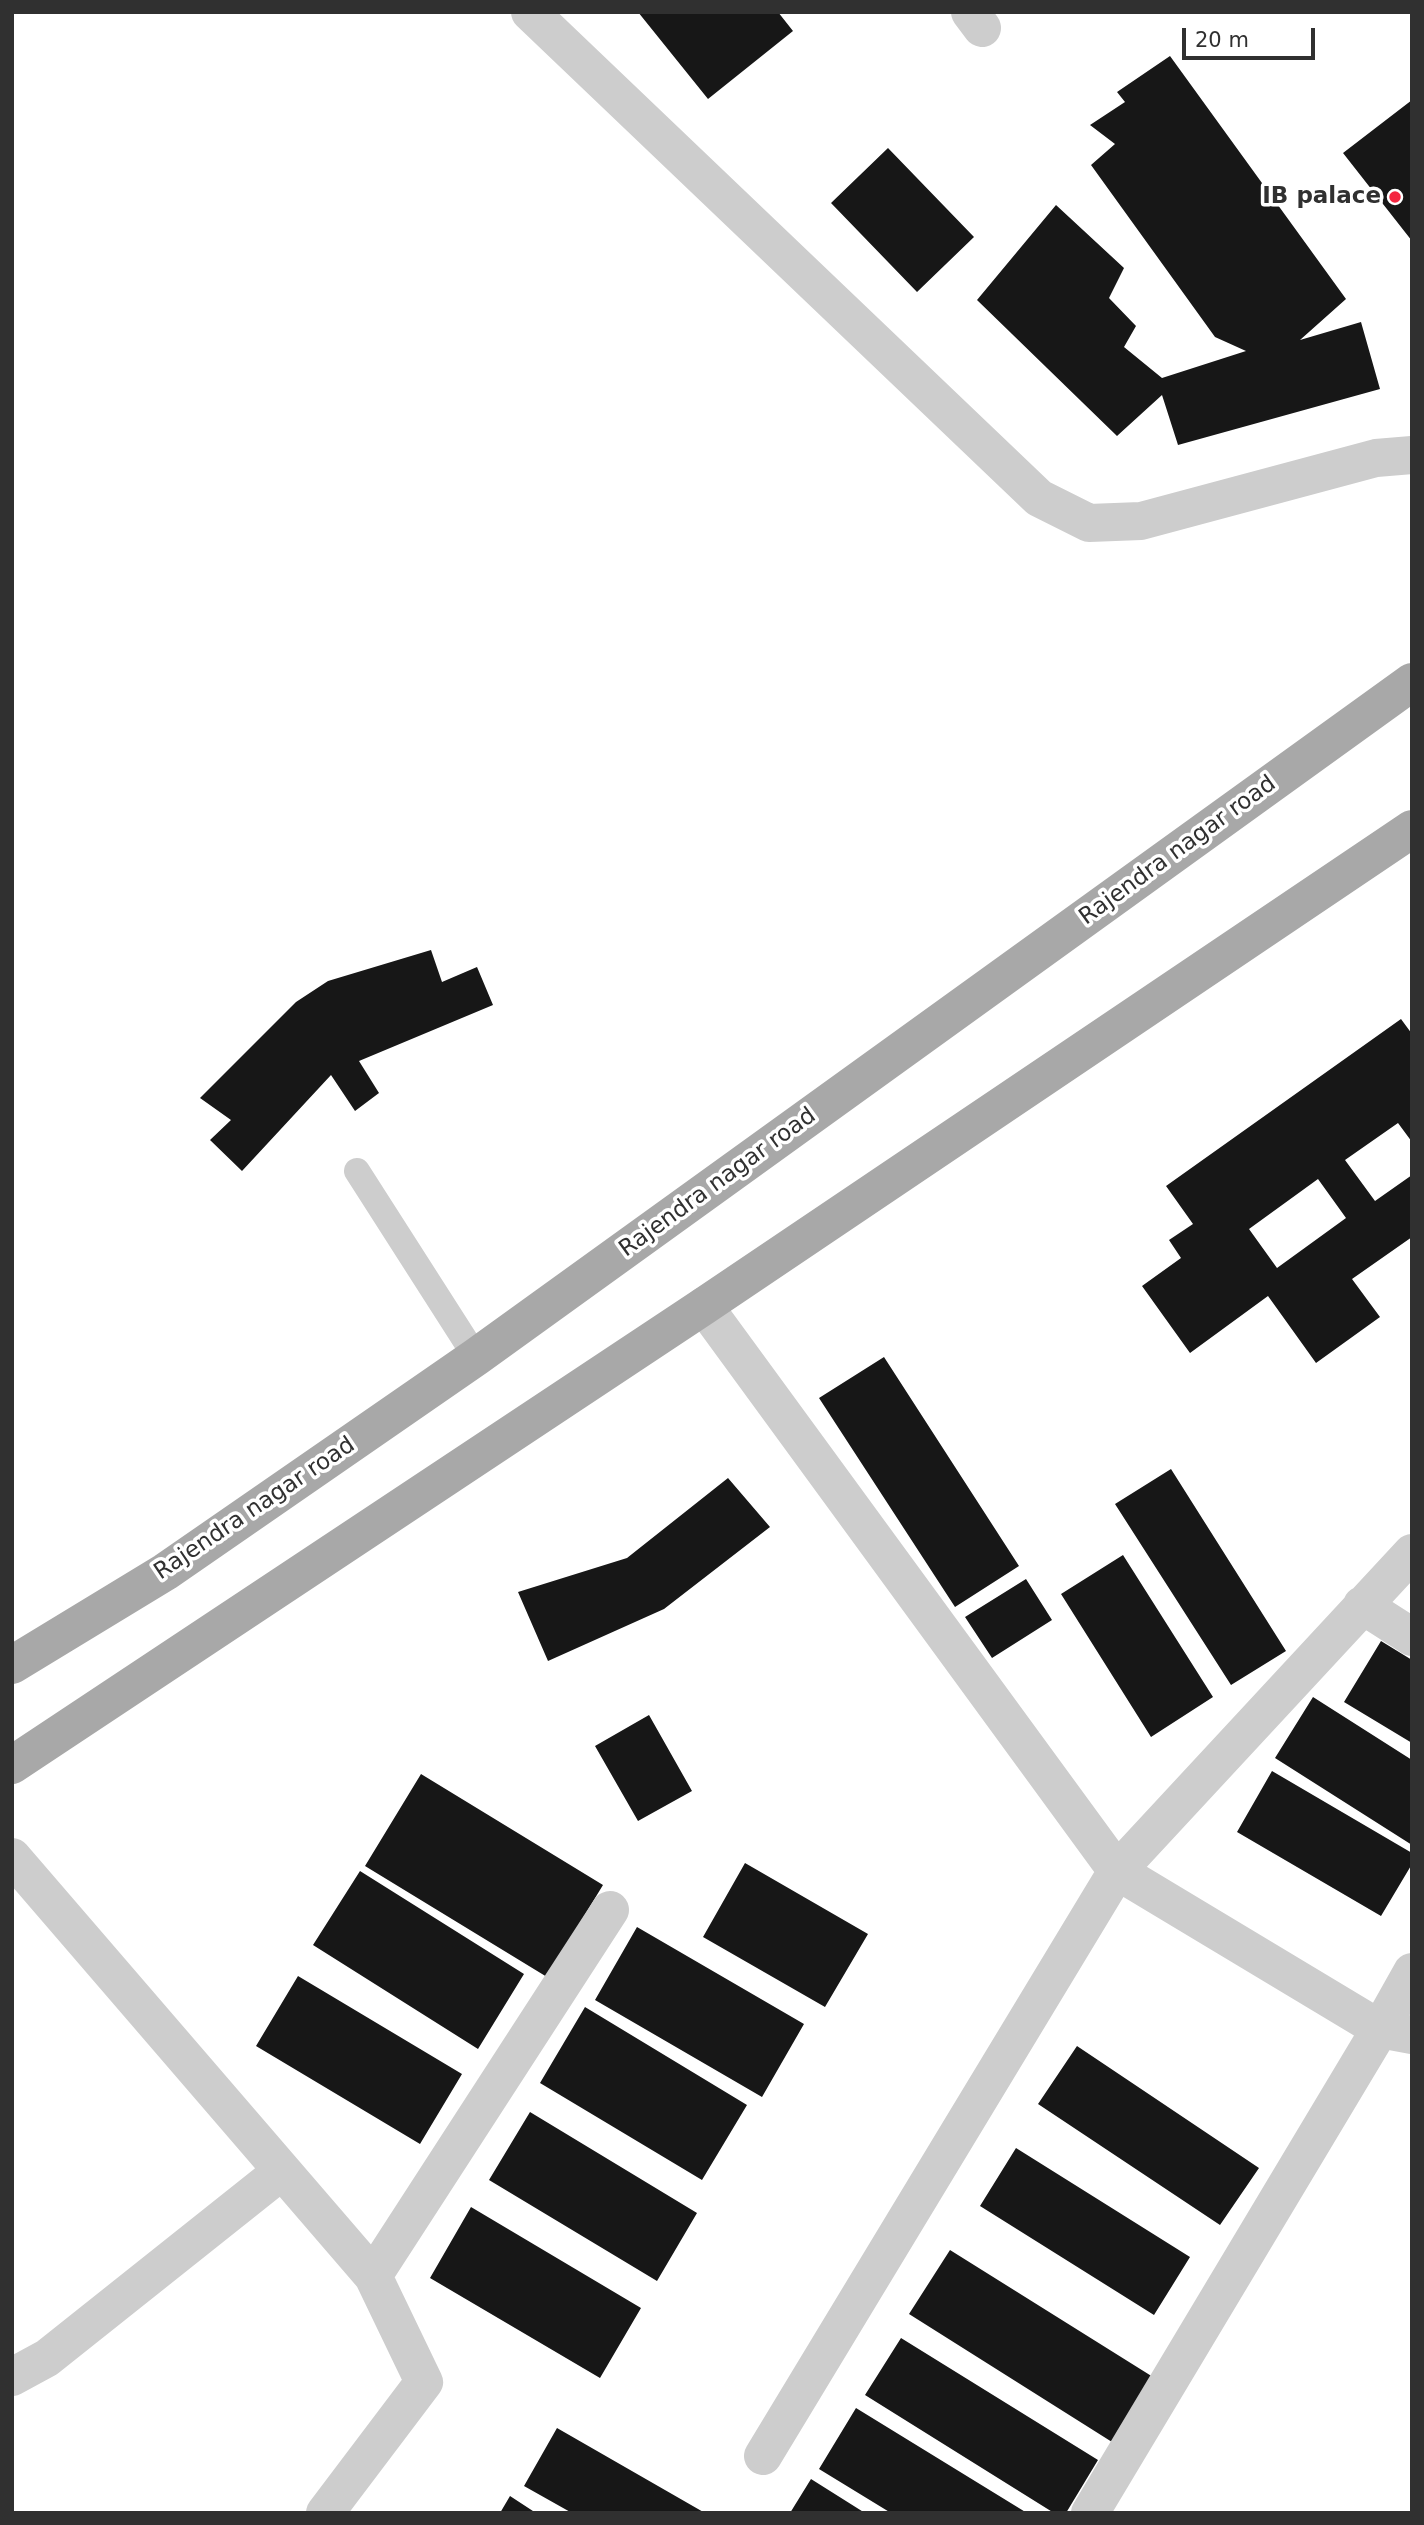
<!DOCTYPE html>
<html>
<head>
<meta charset="utf-8">
<style>
	body { margin:0 }
	#map { position:relative; width:1424px; height:2525px; overflow:hidden; background:#fff; font-family:"DejaVu Sans",sans-serif }
	canvas { display:block }
	.frame { position:absolute; inset:0; border:14px solid #303030; pointer-events:none }
	.scale { position:absolute; left:1182px; top:28px; width:133px; height:32px; box-sizing:border-box; border:4px solid #303030; border-top:0; padding-left:9px; font-size:21px; line-height:24px; white-space:nowrap; color:#303030; -webkit-text-stroke:5px #fff; paint-order:stroke }
</style>
</head>
<body>
<div id="map">
<canvas width="1424" height="2525"></canvas>
<div class="frame"></div>
<div class="scale">20 m</div>
</div>
<script>
const ctx = document.querySelector('canvas').getContext('2d');
ctx.lineJoin = 'round';
function paint(path, color) { ctx.fillStyle = color; ctx.fill(path, 'evenodd'); }
function stroke(path, color, width, dash) { ctx.strokeStyle = color; ctx.lineWidth = width; ctx.lineCap = dash ? 'butt' : 'round'; ctx.setLineDash(dash || []); ctx.stroke(path); }
function label(font, color, halo, rows, align = 'center') {
  ctx.font = font + ' "DejaVu Sans",sans-serif'; ctx.lineWidth = 7; ctx.setLineDash([]); ctx.textBaseline = 'middle'; ctx.strokeStyle = halo; ctx.fillStyle = color; for (const [text, x, y, turn = 0] of rows) {
    ctx.save(); ctx.translate(x, y); ctx.rotate((+turn || 0) * Math.PI / 180); ctx.textAlign = isNaN(turn) ? turn : align; if (halo) ctx.strokeText(text, 0, 0); ctx.fillText(text, 0, 0); ctx.restore();
  }
}
paint(new Path2D(`
	M 638,12 L 778,12 L 793,31 L 708,99 Z
	M 1170,56 L 1346,299 L 1300,340 L 1361,322 L 1380,389 L 1178,445 L 1162,395 L 1117,436 L 977,300 L 1056,205 L 1124,268 L 1109,298 L 1136,326 L 1124,347 L 1162,378 L 1246,351 L 1215,337 L 1091,165 L 1115,144 L 1090,125 L 1125,102 L 1117,92 Z
	M 1412,100 L 1412,241 L 1343,153 Z
	M 888,148 L 974,237 L 917,292 L 831,203 Z
	M 431,950 L 442,982 L 477,967 L 493,1005 L 359,1061 L 379,1093 L 355,1111 L 331,1075 L 242,1171 L 210,1140 L 231,1120 L 200,1098 L 296,1002 L 328,981 Z
	M 1401,1019 L 1412,1034 L 1412,1142 L 1398,1123 L 1345,1160 L 1375,1201 L 1412,1175 L 1412,1237 L 1352,1279 L 1380,1317 L 1316,1363 L 1268,1296 L 1190,1353 L 1142,1286 L 1181,1258 L 1169,1240 L 1193,1224 L 1166,1186 ZM 1318,1179 L 1346,1218 L 1277,1268 L 1249,1229 Z
	M 884,1357 L 1019,1566 L 955,1607 L 819,1398 Z
	M 1171,1469 L 1286,1651 L 1231,1685 L 1115,1504 Z
	M 728,1478 L 770,1527 L 664,1609 L 548,1661 L 518,1592 L 627,1558 Z
	M 1123,1555 L 1213,1697 L 1151,1737 L 1061,1594 Z
	M 1026,1579 L 1052,1620 L 992,1658 L 965,1617 Z
	M 1381,1641 L 1412,1660 L 1412,1743 L 1344,1702 Z
	M 1313,1697 L 1412,1760 L 1412,1845 L 1275,1758 Z
	M 649,1715 L 692,1791 L 638,1821 L 595,1746 Z
	M 1272,1771 L 1412,1853 L 1412,1864 L 1381,1916 L 1237,1832 Z
	M 421,1774 L 603,1885 L 547,1977 L 365,1866 Z
	M 745,1863 L 868,1934 L 825,2007 L 703,1937 Z
	M 360,1871 L 524,1974 L 478,2049 L 313,1945 Z
	M 637,1927 L 804,2024 L 762,2097 L 595,2000 Z
	M 298,1976 L 462,2074 L 420,2144 L 256,2046 Z
	M 585,2007 L 747,2105 L 702,2180 L 540,2083 Z
	M 1077,2046 L 1259,2168 L 1220,2225 L 1038,2104 Z
	M 530,2112 L 697,2213 L 657,2281 L 489,2180 Z
	M 1016,2148 L 1190,2257 L 1154,2315 L 980,2206 Z
	M 471,2207 L 641,2308 L 600,2378 L 430,2278 Z
	M 950,2250 L 1153,2377 L 1112,2442 L 909,2314 Z
	M 901,2338 L 1098,2460 L 1066,2513 L 1054,2513 L 865,2395 Z
	M 856,2408 L 1027,2513 L 891,2513 L 819,2469 Z
	M 557,2428 L 705,2513 L 572,2513 L 524,2486 Z
	M 811,2479 L 865,2513 L 790,2513 Z
	M 510,2496 L 536,2513 L 500,2513 Z`), '#171717');
stroke(new Path2D(`
	M 357,1171 L 476,1357`), '#cdcdcd', 26);
stroke(new Path2D(`
	M 530,12 L 1039,498 L 1089,523 L 1141,521 L 1376,458 L 1412,455
	M 970,12 L 982,28
	M 704,1306 L 1117,1871 L 1380,2029 L 1412,2035
	M 1362,1605 L 1412,1637
	M 12,1857 L 373,2276 L 424,2382 L 325,2513
	M 373,2276 L 610,1910
	M 12,2377 L 47,2358 L 282,2171
	M 763,2456 L 1117,1871 L 1412,1553
	M 1090,2513 L 1380,2029 L 1412,1972`), '#cdcdcd', 38);
stroke(new Path2D(`
	M 12,1665 L 165,1572 L 476,1357 L 1412,682
	M 12,1765 L 704,1306 L 1412,829`), '#a8a8a8', 38);
for (const [x, y, r, color] of [
	[1395,197,7,"#f42540"]
]) { const dot = new Path2D(); dot.arc(x, y, r, 0, 2 * Math.PI); ctx.fillStyle = color; ctx.fill(dot); stroke(dot, '#fff', 2.5); }
label('bold 23px', '#303030', '#fff', [
	["IB palace",1381,197]
], 'right');
label('23px', '#303030', '#fff', [
	["Rajendra nagar road",1178,851,-36],
	["Rajendra nagar road",718,1183,-36],
	["Rajendra nagar road",255,1509,-34]
]);
</script>
</body>
</html>
